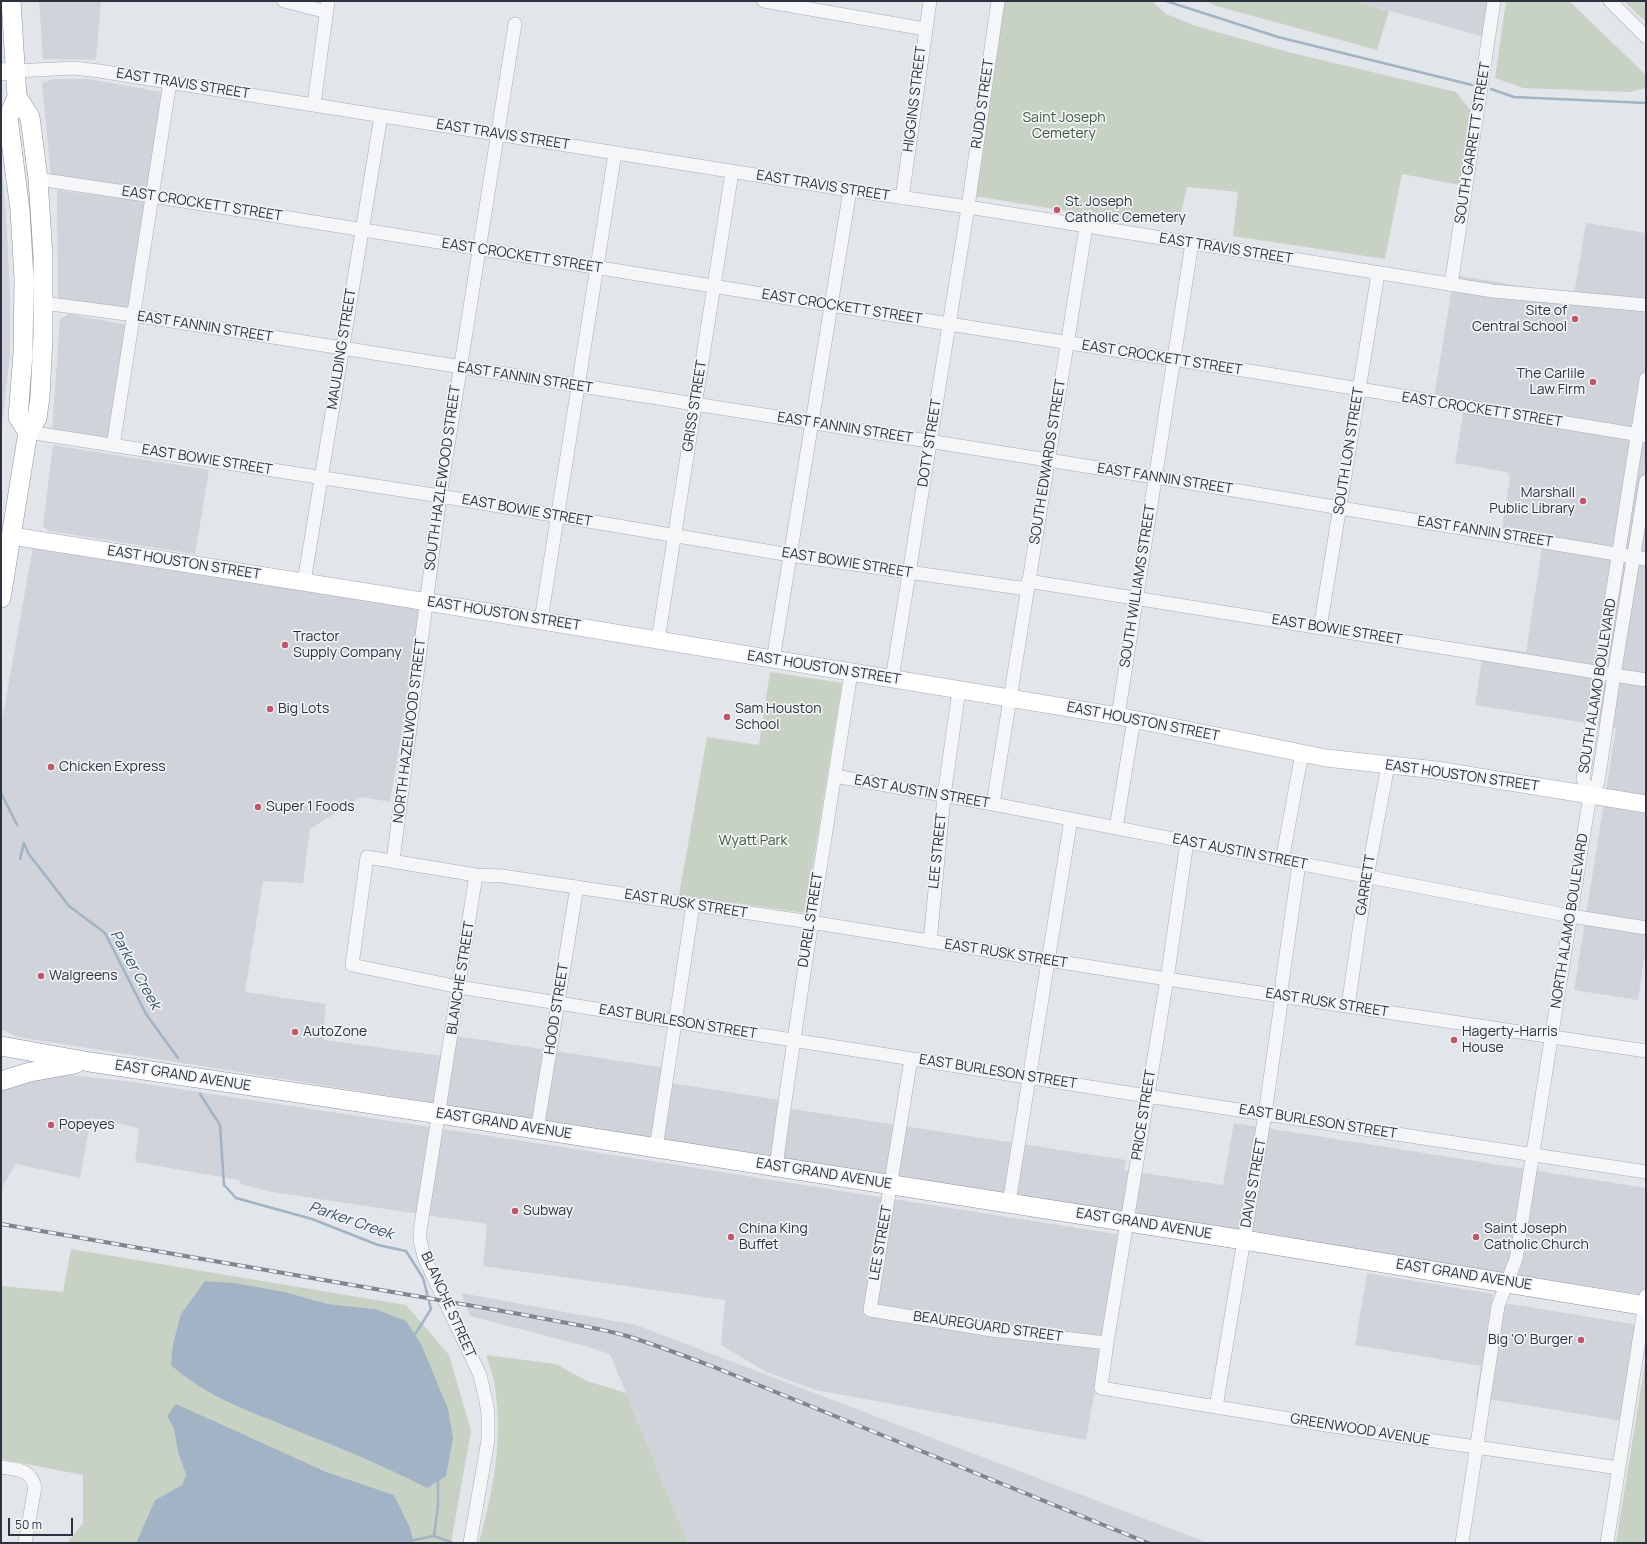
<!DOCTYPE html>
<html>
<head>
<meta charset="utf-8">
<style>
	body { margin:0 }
	#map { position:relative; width:1647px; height:1544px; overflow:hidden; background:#e2e5e9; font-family:Manrope,sans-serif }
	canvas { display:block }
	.frame { position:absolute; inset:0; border:2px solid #2c333f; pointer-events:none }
	.scale { position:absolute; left:8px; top:1518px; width:65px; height:18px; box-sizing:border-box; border:2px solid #2c333f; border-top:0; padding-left:5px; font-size:12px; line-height:14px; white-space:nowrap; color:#2c333f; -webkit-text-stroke:3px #f1f4f6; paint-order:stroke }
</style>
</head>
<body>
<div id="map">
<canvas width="1647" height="1544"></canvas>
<div class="frame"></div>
<div class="scale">50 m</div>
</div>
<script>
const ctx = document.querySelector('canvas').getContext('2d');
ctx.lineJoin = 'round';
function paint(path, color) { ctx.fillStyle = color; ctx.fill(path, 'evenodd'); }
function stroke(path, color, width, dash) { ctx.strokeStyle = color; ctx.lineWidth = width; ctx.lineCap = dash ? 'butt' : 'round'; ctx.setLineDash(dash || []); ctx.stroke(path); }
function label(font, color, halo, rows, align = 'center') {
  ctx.font = font + ' Manrope,sans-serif'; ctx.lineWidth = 3.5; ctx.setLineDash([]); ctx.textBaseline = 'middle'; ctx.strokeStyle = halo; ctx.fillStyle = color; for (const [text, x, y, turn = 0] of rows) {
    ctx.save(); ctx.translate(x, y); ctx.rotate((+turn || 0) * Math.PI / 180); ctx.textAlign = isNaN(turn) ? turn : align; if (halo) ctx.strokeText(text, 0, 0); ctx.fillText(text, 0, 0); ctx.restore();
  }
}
paint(new Path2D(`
	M 39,1 L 101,1 L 96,60 L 43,59 Z
	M 1354,1 L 1490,1 L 1485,37 Z
	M 54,79 L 88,79 L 162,92 L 148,188 L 51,175 L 42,83 Z
	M 1,159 L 6,213 L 10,294 L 10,354 L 1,434 Z
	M 57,190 L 148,202 L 131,310 L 58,301 Z
	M 1586,223 L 1646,233 L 1646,947 L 1638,1000 L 1574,990 L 1616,728 L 1475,705 L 1484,646 L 1526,652 L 1542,548 L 1500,541 L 1510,477 L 1507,472 L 1455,463 L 1465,402 L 1434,397 L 1454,275 L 1574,295 Z
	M 69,314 L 127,325 L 110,440 L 52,431 L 60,319 Z
	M 53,445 L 209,470 L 195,554 L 49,531 L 43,526 Z
	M 33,547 L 422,609 L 390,802 L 361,797 L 310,829 L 303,883 L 263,881 L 245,992 L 326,1004 L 323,1040 L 443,1056 L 435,1103 L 18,1037 L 1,1029 L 1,726 Z
	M 450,1035 L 666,1068 L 664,1082 L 780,1100 L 779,1107 L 1126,1160 L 1124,1170 L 1223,1185 L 1234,1123 L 1646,1188 L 1646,1295 L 438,1110 Z
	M 60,1074 L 126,1081 L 549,1145 L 1122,1235 L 1086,1440 L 816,1390 L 766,1372 L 721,1345 L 725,1300 L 483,1266 L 487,1224 L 272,1192 L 240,1184 L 239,1180 L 135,1162 L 139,1128 L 91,1118 L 80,1178 L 16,1164 L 1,1189 L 1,1089 Z
	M 1367,1273 L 1493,1294 L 1492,1301 L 1638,1325 L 1622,1421 L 1476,1397 L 1481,1366 L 1355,1345 Z
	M 461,1293 L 636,1325 L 1208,1543 L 688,1543 L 610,1354 L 585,1346 L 470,1316 Z`), '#d0d4da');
paint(new Path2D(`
	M 1003,1 L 1152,1 L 1166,14 L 1196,26 L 1288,52 L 1456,92 L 1471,111 L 1460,185 L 1402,174 L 1385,259 L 1233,236 L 1238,192 L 1187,187 L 1179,222 L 1129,221 L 974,196 L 989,108 Z
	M 1206,1 L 1354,1 L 1389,11 L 1377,50 L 1216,6 Z
	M 1506,1 L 1569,1 L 1646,75 L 1646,88 L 1629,92 L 1523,88 L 1495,78 Z
	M 1624,1 L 1646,1 L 1646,22 Z
	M 770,672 L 842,683 L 805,913 L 679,895 L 707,737 L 759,745 Z
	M 71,1249 L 406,1305 L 449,1355 L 471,1431 L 451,1543 L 414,1543 L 394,1495 L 167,1416 L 174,1429 L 178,1452 L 186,1475 L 182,1485 L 155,1500 L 136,1543 L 67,1543 L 83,1523 L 83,1475 L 1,1459 L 1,1286 L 63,1292 ZM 205,1281 L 235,1283 L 285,1292 L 328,1304 L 375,1309 L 427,1488 C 386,1467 344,1450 302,1432 C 261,1416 221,1401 184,1376 Z
	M 486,1355 L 556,1364 L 587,1381 L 626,1393 L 688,1543 L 479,1543 C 493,1492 503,1440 495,1388 C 494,1377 489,1365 486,1355 Z
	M 1646,1357 L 1646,1543 L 1616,1543 Z`), '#c8d2c4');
paint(new Path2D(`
	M 205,1281 L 235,1283 L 285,1292 L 328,1304 L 375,1309 L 406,1321 L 421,1344 L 448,1409 L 453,1438 L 446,1476 L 427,1488 C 384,1466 340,1448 295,1430 C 252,1412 206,1397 171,1365 L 173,1344 L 181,1314 Z
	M 176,1404 L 324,1471 L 394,1495 L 410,1528 L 414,1543 L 136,1543 L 155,1500 L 182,1485 L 186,1475 L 178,1452 L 174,1429 L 167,1416 Z`), '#a1b3c4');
stroke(new Path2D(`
	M 1166,1 L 1278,37 L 1472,85
	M 1491,89 L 1514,97 L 1646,103
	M 1,793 L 17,825
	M 24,843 L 28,853 L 69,906 L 105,933 L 146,1014 L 178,1058
	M 20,859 L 24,843
	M 200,1094 L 220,1125 L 224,1185 L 236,1198 L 312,1219 L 378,1245 L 406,1251 L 423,1278 L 431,1309 L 414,1336
	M 438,1478 L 438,1505 L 434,1536 L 453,1543
	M 414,1540 L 434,1536`), '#a1b3c4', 2.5);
const minor = new Path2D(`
	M 284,1 L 327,12
	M 764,1 L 925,29
	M 1610,1 L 1646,37
	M 15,71 L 74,68 L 99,71 L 850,190 L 968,207 L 1493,291 L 1646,305
	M 314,104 L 328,1
	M 38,179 L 152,196 L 949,324 L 1268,374 L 1646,436
	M 902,198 L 930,1
	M 1451,285 L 1494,1
	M 43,303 L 134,315 L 1155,477 L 1646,559
	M 28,432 L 440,496 L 790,555 L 1027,589
	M 113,446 L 170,82
	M 1028,581 L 1646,680
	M 304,582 L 381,116
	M 541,620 L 615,153
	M 1320,628 L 1378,274
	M 658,640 L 732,172
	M 773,660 L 850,190
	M 892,679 L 968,207 L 998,1
	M 1118,716 L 1192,243
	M 835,776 L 993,804 L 1571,916 L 1646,928
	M 1590,795 L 1583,779 L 1646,379
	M 993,804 L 1086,227
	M 1116,828 L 1134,719
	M 1187,842 L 1167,979 L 1107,1343 L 1101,1388 L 1326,1425 L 1619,1468
	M 393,861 L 440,496 L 515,24
	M 1282,861 L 1302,753
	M 930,942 L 944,796 L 959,690
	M 1348,1006 L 1367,877 L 1388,765
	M 1646,1051 L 1167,979 L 810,922 L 502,876 L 476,875 L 367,857 L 352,965 L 459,987 L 558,1003 L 1147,1096 L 1646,1172
	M 911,1059 L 870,1310 L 992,1330 L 1107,1343
	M 537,1130 L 577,887
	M 656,1148 L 693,905
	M 776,1167 C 798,1002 825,838 851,673
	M 1009,1203 L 1071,819
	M 1216,1407 L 1265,1114 L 1282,996 L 1282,983 L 1299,864
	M 1,1467 C 18,1470 30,1468 35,1487 L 25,1543
	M 470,1543 L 488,1440 L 488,1414 L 486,1401 L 480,1375 L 424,1257 L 420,1240 L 420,1231 L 476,875
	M 1462,1543 L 1498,1306 L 1516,1259 L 1590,795 L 1598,782 L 1614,675 L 1646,481
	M 1607,1543 L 1646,1296`);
const major = new Path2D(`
	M 1,72 L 15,71
	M 12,536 L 385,595 L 1118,716 L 1326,758 L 1436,770 L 1646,804`);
const highway = new Path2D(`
	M 11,1 L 17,97 L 8,118 L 20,210 L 24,279 L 23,354 L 18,417 L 28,432
	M 1,598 L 28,432 L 37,418 L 40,397 L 43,337 L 43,256 L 38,179 L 30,117 L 17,97
	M 1,1046 L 90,1062 L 440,1114 L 1244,1240 L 1646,1306
	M 1,1081 L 30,1072 L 75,1064`);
stroke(minor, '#a8acb3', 14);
stroke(major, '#a3aab3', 18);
stroke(highway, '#8b939e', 20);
stroke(minor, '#f4f6f7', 13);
stroke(major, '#fff', 17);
stroke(highway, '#fff', 19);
const rail = new Path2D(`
	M 1,1224 L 525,1315 C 559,1322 594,1327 627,1336 C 656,1345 685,1356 714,1367 L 1148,1543`);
stroke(rail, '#7d8590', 4);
stroke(rail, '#f1f4f6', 2.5, [8]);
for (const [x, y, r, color] of [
	[1057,210,4,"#bf5669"],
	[1575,319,4,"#bf5669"],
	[1593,382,4,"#bf5669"],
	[1583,501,4,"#bf5669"],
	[285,645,4,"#bf5669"],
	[270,709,4,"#bf5669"],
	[727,717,4,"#bf5669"],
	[51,767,4,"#bf5669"],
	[258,807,4,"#bf5669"],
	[41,976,4,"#bf5669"],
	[295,1032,4,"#bf5669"],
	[1454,1040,4,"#bf5669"],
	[51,1125,4,"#bf5669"],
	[515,1211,4,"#bf5669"],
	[731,1237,4,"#bf5669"],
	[1476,1237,4,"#bf5669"],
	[1581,1340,4,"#bf5669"]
]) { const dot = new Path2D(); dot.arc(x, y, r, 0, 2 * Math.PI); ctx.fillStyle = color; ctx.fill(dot); stroke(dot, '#f1f4f6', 1.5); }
label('14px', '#2c333f', '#f1f4f6', [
	["EAST TRAVIS STREET",183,84,9],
	["HIGGINS STREET",915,99,-83],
	["RUDD STREET",983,104,-82],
	["EAST TRAVIS STREET",503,135,9],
	["SOUTH GARRETT STREET",1473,143,-81],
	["EAST TRAVIS STREET",823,186,9],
	["EAST CROCKETT STREET",202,204,9],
	["EAST TRAVIS STREET",1226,249,9],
	["EAST CROCKETT STREET",522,256,9],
	["EAST CROCKETT STREET",842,307,9],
	["EAST FANNIN STREET",205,327,9],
	["MAULDING STREET",342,349,-81],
	["EAST CROCKETT STREET",1162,358,9],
	["EAST FANNIN STREET",525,378,9],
	["GRISS STREET",695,406,-81],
	["EAST CROCKETT STREET",1482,410,9],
	["EAST FANNIN STREET",845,428,9],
	["DOTY STREET",930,443,-81],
	["SOUTH LON STREET",1349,451,-81],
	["EAST BOWIE STREET",207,460,9],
	["SOUTH EDWARDS STREET",1048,462,-81],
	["SOUTH HAZLEWOOD STREET",443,478,-82],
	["EAST FANNIN STREET",1165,479,9],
	["EAST BOWIE STREET",527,511,10],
	["EAST FANNIN STREET",1485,532,9],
	["EAST HOUSTON STREET",184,563,9],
	["EAST BOWIE STREET",847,563,9],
	["SOUTH WILLIAMS STREET",1138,586,-81],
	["EAST HOUSTON STREET",504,614,9],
	["EAST BOWIE STREET",1337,630,9],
	["EAST HOUSTON STREET",824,668,9],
	["SOUTH ALAMO BOULEVARD",1598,686,-81],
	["EAST HOUSTON STREET",1143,722,11],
	["NORTH HAZELWOOD STREET",410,731,-83],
	["EAST HOUSTON STREET",1462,776,8],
	["EAST AUSTIN STREET",922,792,10],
	["LEE STREET",938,851,-84],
	["EAST AUSTIN STREET",1240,852,11],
	["GARRETT",1366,885,-81],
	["EAST RUSK STREET",686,904,9],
	["DUREL STREET",811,920,-81],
	["NORTH ALAMO BOULEVARD",1570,921,-81],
	["EAST RUSK STREET",1006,954,9],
	["BLANCHE STREET",461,978,-81],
	["EAST RUSK STREET",1327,1003,9],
	["HOOD STREET",557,1009,-81],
	["EAST BURLESON STREET",678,1022,9],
	["EAST BURLESON STREET",998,1072,9],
	["EAST GRAND AVENUE",183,1076,9],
	["PRICE STREET",1144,1115,-81],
	["EAST BURLESON STREET",1318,1122,9],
	["EAST GRAND AVENUE",504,1124,9],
	["EAST GRAND AVENUE",824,1174,9],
	["DAVIS STREET",1254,1183,-80],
	["EAST GRAND AVENUE",1144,1224,9],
	["LEE STREET",881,1243,-80],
	["EAST GRAND AVENUE",1464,1275,9],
	["BLANCHE STREET",448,1305,66],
	["BEAUREGUARD STREET",988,1327,8],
	["GREENWOOD AVENUE",1360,1430,9]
]);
label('14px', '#41593b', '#f1f4f6', [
	["Saint Joseph",1064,118],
	["Cemetery",1064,134],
	["Wyatt Park",753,841]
]);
label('14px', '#2c333f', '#f1f4f6', [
	["St. Joseph",1065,202],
	["Catholic Cemetery",1065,218],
	["Site of",1567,311,"right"],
	["Central School",1567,327,"right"],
	["The Carlile",1585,374,"right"],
	["Law Firm",1585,390,"right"],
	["Marshall",1575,493,"right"],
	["Public Library",1575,509,"right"],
	["Tractor",293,637],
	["Supply Company",293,653],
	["Big Lots",278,709],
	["Sam Houston",735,709],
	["School",735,725],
	["Chicken Express",59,767],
	["Super 1 Foods",266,807],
	["Walgreens",49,976],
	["AutoZone",303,1032],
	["Hagerty-Harris",1462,1032],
	["House",1462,1048],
	["Popeyes",59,1125],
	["Subway",523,1211],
	["China King",739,1229],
	["Buffet",739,1245],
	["Saint Joseph",1484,1229],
	["Catholic Church",1484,1245],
	["Big 'O' Burger",1573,1340,"right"]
], 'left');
label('italic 15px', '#3b536e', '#f1f4f6', [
	["Parker Creek",135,970,61],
	["Parker Creek",351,1221,19]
]);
</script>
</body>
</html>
